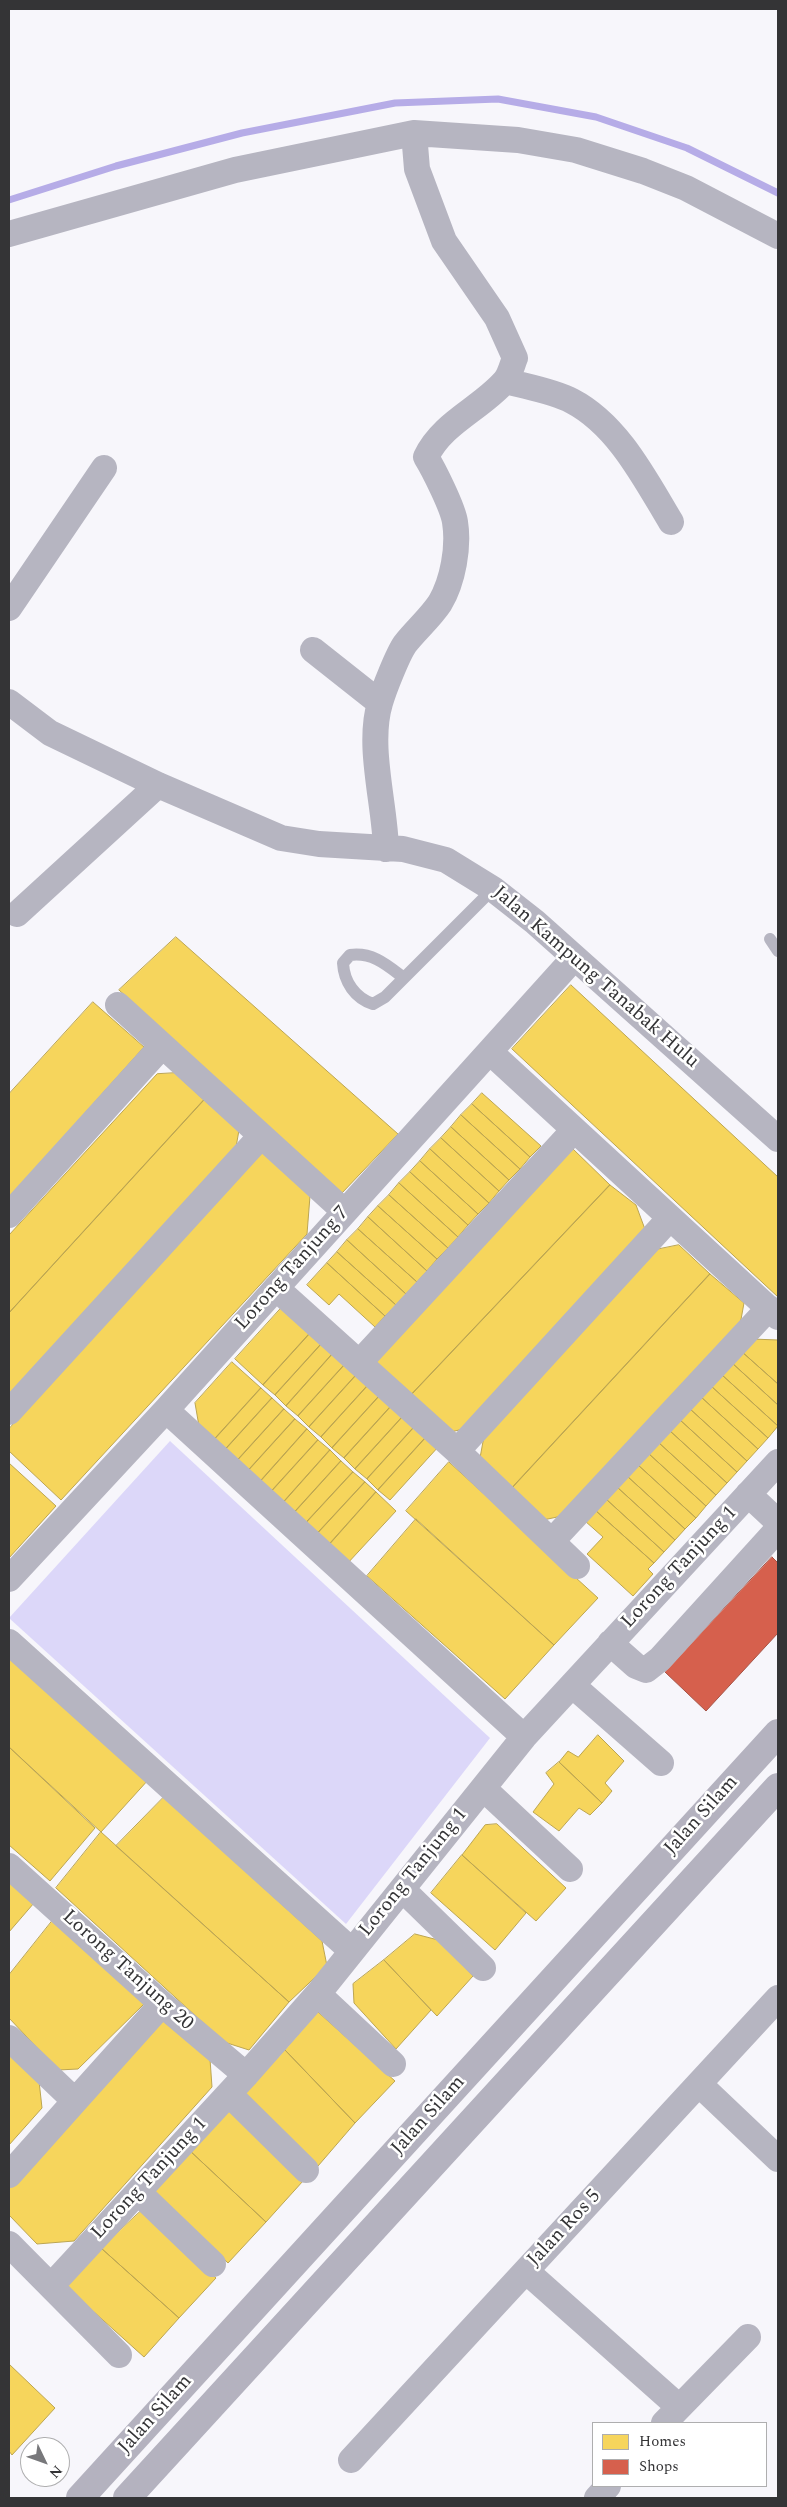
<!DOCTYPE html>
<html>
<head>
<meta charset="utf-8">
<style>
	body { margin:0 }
	#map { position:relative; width:787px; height:2507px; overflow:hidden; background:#f7f6fb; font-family:Spectral,serif }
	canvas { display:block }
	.frame { position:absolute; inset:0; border:10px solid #343436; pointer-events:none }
	.legend { position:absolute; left:592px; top:2422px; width:175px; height:65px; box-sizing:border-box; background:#fff; border:1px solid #aeaeaf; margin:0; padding:6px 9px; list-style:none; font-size:15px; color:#343436 }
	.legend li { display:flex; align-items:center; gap:10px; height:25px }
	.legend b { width:25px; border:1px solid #aeaeaf }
	.north { position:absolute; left:20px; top:2437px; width:50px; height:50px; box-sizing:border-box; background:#fff; border:1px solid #aeaeaf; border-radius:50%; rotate:132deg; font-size:14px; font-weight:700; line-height:20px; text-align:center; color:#343436 }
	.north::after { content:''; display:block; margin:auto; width:18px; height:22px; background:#78787b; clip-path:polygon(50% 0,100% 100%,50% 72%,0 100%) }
</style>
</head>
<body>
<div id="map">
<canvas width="787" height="2507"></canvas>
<div class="frame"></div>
<ul class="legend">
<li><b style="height:14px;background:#f6d55c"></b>Homes</li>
<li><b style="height:14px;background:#d6604d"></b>Shops</li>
</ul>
<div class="north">N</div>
</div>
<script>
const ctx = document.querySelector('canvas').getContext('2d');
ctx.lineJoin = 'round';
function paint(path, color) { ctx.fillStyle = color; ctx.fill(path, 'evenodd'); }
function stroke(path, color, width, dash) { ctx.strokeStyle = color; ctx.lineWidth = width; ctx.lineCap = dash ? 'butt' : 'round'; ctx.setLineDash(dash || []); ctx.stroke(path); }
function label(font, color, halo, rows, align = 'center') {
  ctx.font = font + ' Spectral,serif'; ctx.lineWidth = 5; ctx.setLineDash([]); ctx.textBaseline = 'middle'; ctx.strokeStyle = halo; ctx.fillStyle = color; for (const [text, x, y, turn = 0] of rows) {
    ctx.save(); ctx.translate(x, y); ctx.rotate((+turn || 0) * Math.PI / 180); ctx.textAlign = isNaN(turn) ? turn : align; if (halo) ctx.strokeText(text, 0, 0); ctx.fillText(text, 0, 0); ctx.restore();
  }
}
paint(new Path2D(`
	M 170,1441 L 490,1738 L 346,1924 L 9,1618 Z`), '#dcd7f9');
const homes = new Path2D(`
	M 176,937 L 398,1134 L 342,1193 L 119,990 Z
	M 571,985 L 778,1177 L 778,1297 L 512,1049 Z
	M 93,1002 L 144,1047 L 9,1198 L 9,1094 Z
	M 175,1073 L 204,1100 L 9,1313 L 9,1235 L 157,1074 Z
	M 482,1093 L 541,1146 L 530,1157 L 472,1104 Z
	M 204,1100 L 239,1130 L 235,1153 L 9,1397 L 9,1313 Z
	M 472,1104 L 530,1157 L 520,1169 L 461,1115 Z
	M 461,1115 L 520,1169 L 509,1180 L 451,1127 Z
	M 451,1127 L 509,1180 L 499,1191 L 441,1138 Z
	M 441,1138 L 499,1191 L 489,1203 L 430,1149 Z
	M 572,1148 L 610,1185 L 412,1394 L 375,1362 Z
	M 430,1149 L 489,1203 L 478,1214 L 420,1161 Z
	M 261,1150 L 310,1196 L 307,1234 L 61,1500 L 9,1451 L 9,1429 Z
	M 420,1161 L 478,1214 L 468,1225 L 410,1172 Z
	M 410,1172 L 468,1225 L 458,1237 L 399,1183 Z
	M 399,1183 L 458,1237 L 448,1248 L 389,1195 Z
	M 610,1185 L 636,1205 L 646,1232 L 467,1428 L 451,1432 L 412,1394 Z
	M 389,1195 L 448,1248 L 437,1259 L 378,1206 Z
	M 378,1206 L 437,1259 L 427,1271 L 368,1217 Z
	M 368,1217 L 427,1271 L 417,1282 L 358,1229 Z
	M 358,1229 L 417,1282 L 406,1294 L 347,1240 Z
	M 347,1240 L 406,1294 L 396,1305 L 337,1252 Z
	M 679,1245 L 710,1274 L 512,1488 L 480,1458 L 484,1436 L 654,1250 Z
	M 337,1252 L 396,1305 L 385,1316 L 327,1263 Z
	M 327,1263 L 385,1316 L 375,1327 L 339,1294 L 329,1305 L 307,1285 Z
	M 710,1274 L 744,1303 L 740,1325 L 562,1516 L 543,1520 L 512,1488 Z
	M 284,1305 L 312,1331 L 263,1385 L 235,1359 Z
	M 312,1331 L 324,1341 L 275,1395 L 263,1385 Z
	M 752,1339 L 778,1340 L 778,1384 L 741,1351 Z
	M 324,1341 L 335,1351 L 286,1406 L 275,1395 Z
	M 335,1351 L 347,1362 L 298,1416 L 286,1406 Z
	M 741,1351 L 778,1384 L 778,1405 L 731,1362 Z
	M 232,1362 L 261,1388 L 212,1442 L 200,1432 L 195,1403 Z
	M 347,1362 L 358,1373 L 309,1427 L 298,1416 Z
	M 731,1362 L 778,1405 L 778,1426 L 721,1374 Z
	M 358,1373 L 370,1383 L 321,1437 L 309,1427 Z
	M 721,1374 L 778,1426 L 768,1438 L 710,1385 Z
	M 370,1383 L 382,1393 L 332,1448 L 321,1437 Z
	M 710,1385 L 768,1438 L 758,1449 L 700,1396 Z
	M 261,1388 L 272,1398 L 223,1452 L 212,1442 Z
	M 382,1393 L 393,1404 L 344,1458 L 332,1448 Z
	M 700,1396 L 758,1449 L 747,1461 L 689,1408 Z
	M 272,1398 L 284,1409 L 235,1463 L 223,1452 Z
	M 393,1404 L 405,1414 L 355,1469 L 344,1458 Z
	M 689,1408 L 747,1461 L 737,1472 L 679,1419 Z
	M 284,1409 L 295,1419 L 246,1473 L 235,1463 Z
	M 405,1414 L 416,1425 L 367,1479 L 355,1469 Z
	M 295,1419 L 307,1429 L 258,1484 L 246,1473 Z
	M 679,1419 L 737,1472 L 727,1483 L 669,1430 Z
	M 416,1425 L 428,1435 L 378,1490 L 367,1479 Z
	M 307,1429 L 318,1440 L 269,1494 L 258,1484 Z
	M 669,1430 L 727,1483 L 716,1495 L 658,1442 Z
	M 428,1435 L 439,1446 L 390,1500 L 378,1490 Z
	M 318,1440 L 330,1450 L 281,1505 L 269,1494 Z
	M 658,1442 L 716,1495 L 706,1506 L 648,1453 Z
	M 330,1450 L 341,1461 L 292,1515 L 281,1505 Z
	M 648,1453 L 706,1506 L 696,1518 L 637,1464 Z
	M 341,1461 L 353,1472 L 303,1526 L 292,1515 Z
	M 449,1462 L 598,1598 L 554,1645 L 406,1511 Z
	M 9,1463 L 56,1506 L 9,1558 Z
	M 637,1464 L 696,1518 L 685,1529 L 627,1476 Z
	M 353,1472 L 365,1482 L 315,1536 L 303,1526 Z
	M 627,1476 L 685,1529 L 675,1540 L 617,1487 Z
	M 365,1482 L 376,1492 L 327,1547 L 315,1536 Z
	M 617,1487 L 675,1540 L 664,1552 L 606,1499 Z
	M 376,1492 L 396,1511 L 346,1565 L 327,1547 Z
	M 606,1499 L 664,1552 L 654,1563 L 595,1510 Z
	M 595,1510 L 654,1563 L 648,1569 L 653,1574 L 633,1596 L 587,1554 L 603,1537 L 585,1521 Z
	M 416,1519 L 554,1645 L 505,1699 L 367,1576 Z
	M 9,1653 L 149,1779 L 101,1832 L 9,1747 Z
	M 598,1735 L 624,1761 L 605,1783 L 612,1791 L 602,1803 L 559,1762 L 568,1751 L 578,1757 Z
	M 9,1747 L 95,1828 L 50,1881 L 9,1845 Z
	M 559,1762 L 602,1803 L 590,1815 L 579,1808 L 559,1831 L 533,1812 L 554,1784 L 546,1773 Z
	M 164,1797 L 322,1941 L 327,1966 L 289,2002 L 116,1846 Z
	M 497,1824 L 566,1888 L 536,1921 L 462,1855 L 485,1825 Z
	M 101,1832 L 289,2002 L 249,2050 L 224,2042 L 56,1888 Z
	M 462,1855 L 526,1913 L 495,1950 L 431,1893 Z
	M 9,1880 L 34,1903 L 9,1932 Z
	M 53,1920 L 144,2004 L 78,2069 L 58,2070 L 9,2018 L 9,1975 Z
	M 415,1934 L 442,1941 L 473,1976 L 437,2016 L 384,1960 Z
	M 384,1960 L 431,2010 L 396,2049 L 354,2003 L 353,1984 Z
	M 318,2012 L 395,2081 L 355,2123 L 285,2050 Z
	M 162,2020 L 210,2059 L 212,2087 L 74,2241 L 37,2244 L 9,2215 L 9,2185 Z
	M 285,2050 L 355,2123 L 318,2166 L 244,2095 Z
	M 9,2054 L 39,2081 L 42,2108 L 9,2145 Z
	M 227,2107 L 303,2181 L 266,2222 L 188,2149 Z
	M 188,2149 L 266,2222 L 228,2263 L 151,2190 Z
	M 141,2211 L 216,2278 L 179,2318 L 101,2248 Z
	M 101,2248 L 179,2318 L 144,2357 L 64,2285 Z
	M 9,2364 L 55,2408 L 12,2455 L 9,2451 Z`);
paint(homes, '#f6d55c');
stroke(homes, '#bca551', 1);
const shops = new Path2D(`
	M 772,1557 L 778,1563 L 778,1633 L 706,1711 L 665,1672 Z`);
paint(shops, '#d6604d');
stroke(shops, '#a55346', 1);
stroke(new Path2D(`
	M 9,200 L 116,166 L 242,133 L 395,103 L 498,99 L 596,117 L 687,148 L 778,193`), '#b6ace7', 7);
stroke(new Path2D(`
	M 770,939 L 778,951
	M 404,978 C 387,965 373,952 350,955 L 343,963 C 344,982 355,998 373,1004 L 385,997 L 493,889`), '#b6b5c1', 12);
stroke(new Path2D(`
	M 9,234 L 235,170 L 414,133 L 518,140 L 576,150 L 643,171 L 686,188 L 778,236
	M 506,381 C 527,387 553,391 572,401 C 618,425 645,479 671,522
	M 9,608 L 104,468
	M 313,650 L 380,703
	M 9,702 L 50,733 L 158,785 L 281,838 L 319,844 L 403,849 L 446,860 L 493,889 L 535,922 L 778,1139
	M 386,849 C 385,804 367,746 380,703 C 384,689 398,654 405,644 C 416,630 430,618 440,603 C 453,581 459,547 455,522 C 453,508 434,470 426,457 C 442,423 480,409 504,382 C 510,376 512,365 515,358 L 497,318 L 444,241 L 417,169 L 414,133
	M 17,914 L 158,785
	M 118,1005 L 344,1211
	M 490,1052 L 778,1317
	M 9,1215 L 162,1046
	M 276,1288 L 457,1451 L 577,1566
	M 359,1363 L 574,1130
	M 166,1410 L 524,1737
	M 9,1412 L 261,1136
	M 457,1451 L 670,1218
	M 748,1494 L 778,1522
	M 552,1541 L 769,1308
	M 9,1579 L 166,1410 L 574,958
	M 9,1642 L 352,1951
	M 610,1643 L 636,1666 L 646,1670 L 660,1659 L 778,1529
	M 572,1685 L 661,1763
	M 483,1788 L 570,1869
	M 9,1866 L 162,2004 L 246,2075
	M 402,1889 L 483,1968
	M 318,1994 L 393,2064
	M 9,2038 L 75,2101 L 162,2004
	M 699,2084 L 778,2159
	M 229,2094 L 306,2170
	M 9,2175 L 75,2101
	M 138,2192 L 213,2264
	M 9,2244 L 119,2355
	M 526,2271 L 679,2407
	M 51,2286 L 246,2075 L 321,1990 L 524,1737 L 778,1462
	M 664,2423 L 748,2337
	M 351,2460 L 778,1998
	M 597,2498 L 608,2486`), '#b6b5c1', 26);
stroke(new Path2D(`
	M 80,2498 L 778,1733
	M 127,2498 L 778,1787`), '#b4b2bf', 28);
label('20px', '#343436', '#fff', [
	["Jalan Kampung Tanabak Hulu",595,978,41],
	["Lorong Tanjung 7",293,1269,-48],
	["Lorong Tanjung 1",680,1568,-47],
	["Jalan Silam",702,1816,-48],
	["Lorong Tanjung 1",414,1873,-51],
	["Lorong Tanjung 20",127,1971,42],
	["Jalan Silam",429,2116,-48],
	["Lorong Tanjung 1",150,2179,-47],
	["Jalan Ros 5",565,2229,-47],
	["Jalan Silam",156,2415,-48]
]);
</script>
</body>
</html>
